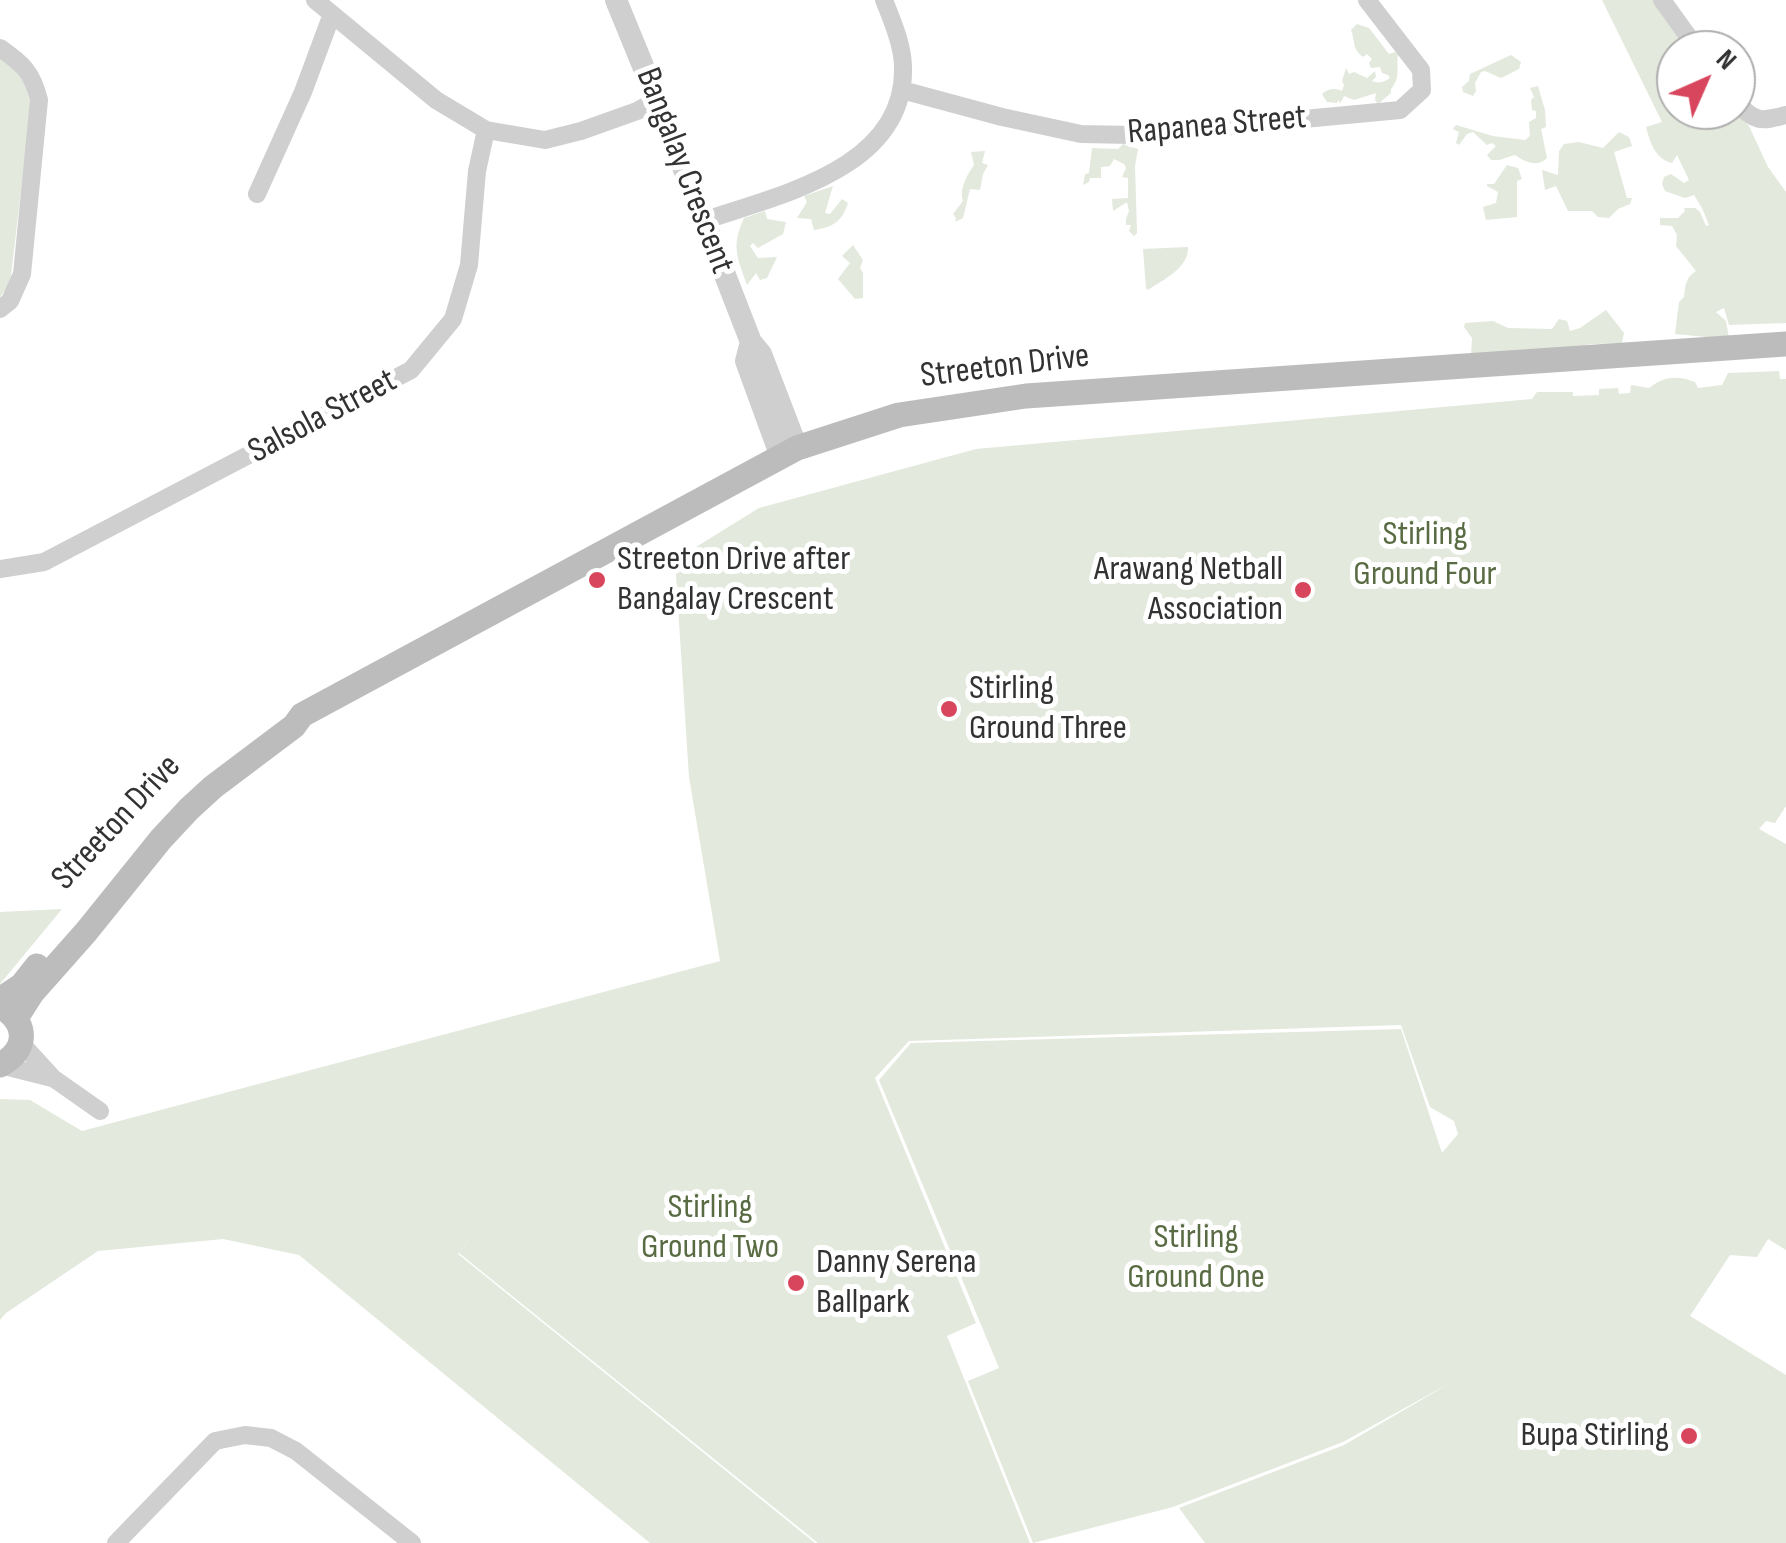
<!DOCTYPE html>
<html>
<head>
<meta charset="utf-8">
<style>
	body { margin:0 }
	#map { position:relative; width:1786px; height:1543px; overflow:hidden; background:#fff; font-family:"Sofia Sans Condensed",sans-serif }
	canvas { display:block }
	.north { position:absolute; left:1656px; top:30px; width:100px; height:100px; box-sizing:border-box; background:#fff; border:2px solid #adadad; border-radius:50%; rotate:45deg; font-size:28px; font-weight:700; line-height:40px; text-align:center; color:#323232 }
	.north::after { content:''; display:block; margin:auto; width:35px; height:45px; background:#d8465d; clip-path:polygon(50% 0,100% 100%,50% 72%,0 100%) }
</style>
</head>
<body>
<div id="map">
<canvas width="1786" height="1543"></canvas>
<div class="north">N</div>
</div>
<script>
const ctx = document.querySelector('canvas').getContext('2d');
ctx.lineJoin = 'round';
function paint(path, color) { ctx.fillStyle = color; ctx.fill(path, 'evenodd'); }
function stroke(path, color, width, dash) { ctx.strokeStyle = color; ctx.lineWidth = width; ctx.lineCap = dash ? 'butt' : 'round'; ctx.setLineDash(dash || []); ctx.stroke(path); }
function label(font, color, halo, rows, align = 'center') {
  ctx.font = font + ' "Sofia Sans Condensed",sans-serif'; ctx.lineWidth = 10; ctx.setLineDash([]); ctx.textBaseline = 'middle'; ctx.strokeStyle = halo; ctx.fillStyle = color; for (const [text, x, y, turn = 0] of rows) {
    ctx.save(); ctx.translate(x, y); ctx.rotate((+turn || 0) * Math.PI / 180); ctx.textAlign = isNaN(turn) ? turn : align; if (halo) ctx.strokeText(text, 0, 0); ctx.fillText(text, 0, 0); ctx.restore();
  }
}
paint(new Path2D(`
	M 1602,0 L 1655,0 L 1691,50 L 1676,50 L 1676,110 L 1736,110 L 1749,126 L 1768,167 L 1786,192 L 1786,323 L 1729,325 L 1724,308 L 1716,312 L 1726,321 L 1730,344 L 1712,345 L 1706,337 L 1675,334 L 1679,302 L 1684,297 C 1685,286 1686,277 1696,271 L 1676,246 L 1677,235 L 1672,226 L 1660,225 L 1660,218 L 1678,218 L 1685,211 L 1684,208 L 1695,208 L 1700,212 L 1706,226 L 1709,225 L 1702,208 L 1694,195 L 1685,198 L 1665,191 L 1662,184 L 1664,177 L 1671,174 L 1684,183 L 1689,180 L 1677,155 L 1672,163 C 1655,159 1650,142 1646,127 L 1662,122 Z
	M 1357,24 L 1369,28 L 1389,54 L 1395,52 L 1398,54 C 1396,67 1401,78 1391,89 L 1391,93 L 1378,104 L 1375,100 L 1376,93 L 1354,100 L 1344,96 L 1340,104 L 1339,100 L 1337,103 L 1327,102 L 1322,94 C 1328,88 1336,88 1342,91 L 1344,85 L 1342,81 L 1346,68 L 1349,74 L 1354,72 L 1367,78 L 1375,71 L 1376,77 L 1372,81 C 1378,84 1385,82 1390,78 L 1388,75 L 1382,73 L 1380,67 L 1371,68 L 1369,63 L 1372,59 L 1367,54 L 1363,57 C 1351,47 1356,43 1351,30 Z
	M 1511,55 L 1521,62 L 1519,69 L 1501,78 L 1485,71 L 1481,72 L 1475,83 L 1476,91 L 1473,96 L 1463,92 L 1462,87 L 1469,81 L 1470,74 Z
	M 0,58 C 20,72 26,83 31,106 L 10,284 L 0,297 Z
	M 1538,86 L 1545,110 L 1546,127 L 1541,129 L 1547,158 C 1537,168 1525,162 1515,155 L 1499,160 L 1491,160 L 1487,155 L 1496,146 L 1492,143 L 1487,145 L 1473,132 L 1467,134 L 1459,145 L 1456,143 L 1459,132 L 1453,129 L 1456,125 L 1493,136 L 1525,140 L 1530,136 L 1529,122 L 1536,118 L 1536,111 L 1532,110 L 1531,100 L 1534,97 L 1530,88 Z
	M 1619,132 L 1629,137 L 1632,146 L 1614,152 L 1627,198 L 1632,198 L 1630,204 L 1618,209 L 1609,218 L 1598,217 L 1592,211 L 1568,211 L 1556,186 L 1545,190 L 1542,170 L 1558,175 L 1559,151 L 1564,144 L 1579,142 L 1603,148 Z
	M 1123,144 L 1138,149 L 1135,166 L 1137,233 L 1134,236 L 1129,231 L 1131,225 L 1126,225 L 1126,219 L 1129,211 L 1127,202 L 1113,211 L 1112,199 L 1128,198 L 1128,178 L 1122,177 L 1126,168 L 1124,164 L 1114,159 L 1110,166 L 1101,167 L 1101,178 L 1090,178 L 1089,182 L 1083,185 L 1085,174 L 1089,173 L 1092,148 L 1118,149 Z
	M 985,151 L 982,163 L 988,165 L 983,174 L 980,190 L 970,189 L 963,218 L 955,222 L 956,218 L 953,214 L 963,201 C 959,189 967,175 974,165 L 971,152 Z
	M 1507,165 L 1518,168 L 1522,179 L 1517,181 L 1517,217 L 1486,220 L 1483,207 L 1496,203 L 1498,192 L 1487,186 L 1487,184 L 1494,184 Z
	M 833,186 L 825,213 L 830,214 L 842,199 L 848,203 C 842,221 834,227 814,230 L 811,219 L 797,218 L 807,202 L 804,196 Z
	M 765,211 L 767,219 L 786,222 L 783,234 L 758,248 L 753,243 L 750,246 L 758,258 L 777,257 L 767,278 L 760,280 L 756,273 L 747,285 C 737,257 731,246 744,218 Z
	M 853,245 L 863,260 L 860,268 L 863,273 L 863,298 L 855,299 L 838,279 L 850,263 L 842,256 Z
	M 1188,247 C 1189,268 1164,279 1148,290 L 1146,288 L 1143,249 Z
	M 1606,310 L 1624,333 L 1622,343 C 1605,345 1587,341 1573,350 L 1471,356 L 1472,338 L 1464,327 L 1465,323 L 1493,321 L 1508,328 L 1552,329 L 1559,319 L 1567,321 L 1570,331 L 1580,328 Z
	M 1779,371 L 1780,379 L 1786,379 L 1786,806 L 1775,823 L 1766,821 L 1759,829 L 1786,844 L 1786,1250 L 1768,1239 L 1757,1257 L 1730,1255 L 1690,1316 L 1786,1375 L 1786,1543 L 1205,1543 L 1179,1508 L 1344,1445 L 1452,1382 L 1343,1442 L 1173,1507 L 1033,1543 L 968,1381 L 999,1368 L 879,1080 L 911,1043 L 1401,1029 L 1442,1153 L 1458,1134 L 1454,1121 L 1430,1107 L 1401,1025 L 909,1041 L 875,1078 L 976,1323 L 947,1336 L 1030,1543 L 818,1543 L 459,1253 L 525,1166 L 458,1254 L 815,1543 L 650,1543 L 299,1255 L 223,1239 L 98,1251 L 6,1313 L 0,1320 L 0,1099 L 30,1100 L 82,1131 L 720,961 L 689,777 L 675,560 L 759,508 L 976,449 L 1532,399 L 1537,392 L 1573,392 L 1573,396 L 1599,395 L 1599,389 L 1618,388 L 1619,394 L 1630,393 L 1631,385 L 1649,388 C 1664,376 1677,375 1695,382 L 1698,388 L 1722,385 L 1728,373 Z
	M 62,909 L 0,984 L 0,912 Z`), '#e3e9dc');
stroke(new Path2D(`
	M 315,0 L 436,100 L 486,130 L 545,140 L 581,131 L 637,111 L 657,100
	M 1662,0 L 1698,50
	M 0,48 C 23,64 32,72 39,100 L 22,274 L 10,301 L 0,309
	M 902,90 L 1002,117 L 1081,134 L 1133,135 L 1400,110 L 1422,90 L 1421,70 L 1367,0
	M 1736,102 C 1755,122 1760,122 1786,115
	M 257,194 L 303,92 L 332,14
	M 703,221 C 778,195 906,169 903,67 C 903,46 892,20 884,0
	M 0,569 L 44,562 L 411,370 L 453,319 L 469,265 L 477,171 L 486,130
	M 21,1043 L 53,1078 L 100,1111
	M 0,1065 L 52,1078
	M 116,1543 L 215,1441 L 245,1435 L 271,1438 L 296,1451 L 412,1543`), '#cfcfcf', 18);
stroke(new Path2D(`
	M 616,0 L 657,100 L 751,342 L 761,354 L 797,448
	M 751,342 L 746,361 L 781,457`), '#cfcfcf', 22);
stroke(new Path2D(`
	M 0,1000 L 22,985 L 37,966
	M 16,1018 L 32,993 L 86,932 L 161,839 L 189,809 L 213,787 L 294,726 L 302,715 L 797,448 L 899,415 L 1026,396 L 1786,344
	M 0,1065 C 26,1051 29,1027 5,1009`), '#bcbcbc', 25);
for (const [x, y, r, color] of [
	[597,580,10,"#d8465d"],
	[1303,590,10,"#d8465d"],
	[949,709,10,"#d8465d"],
	[796,1283,10,"#d8465d"],
	[1689,1436,10,"#d8465d"]
]) { const dot = new Path2D(); dot.arc(x, y, r, 0, 2 * Math.PI); ctx.fillStyle = color; ctx.fill(dot); stroke(dot, '#fff', 4); }
label('35px', '#323232', '#fff', [
	["Rapanea Street",1217,126,-5],
	["Bangalay Crescent",684,171,69],
	["Streeton Drive",1005,367,-7],
	["Salsola Street",323,417,-28],
	["Streeton Drive",117,823,-47]
]);
label('35px', '#596b42', '#fff', [
	["Stirling",1425,535],
	["Ground Four",1425,575],
	["Stirling",710,1208],
	["Ground Two",710,1248],
	["Stirling",1196,1238],
	["Ground One",1196,1278]
]);
label('35px', '#323232', '#fff', [
	["Streeton Drive after",617,560],
	["Bangalay Crescent",617,600],
	["Arawang Netball",1283,570,"right"],
	["Association",1283,610,"right"],
	["Stirling",969,689],
	["Ground Three",969,729],
	["Danny Serena",816,1263],
	["Ballpark",816,1303],
	["Bupa Stirling",1669,1436,"right"]
], 'left');
</script>
</body>
</html>
